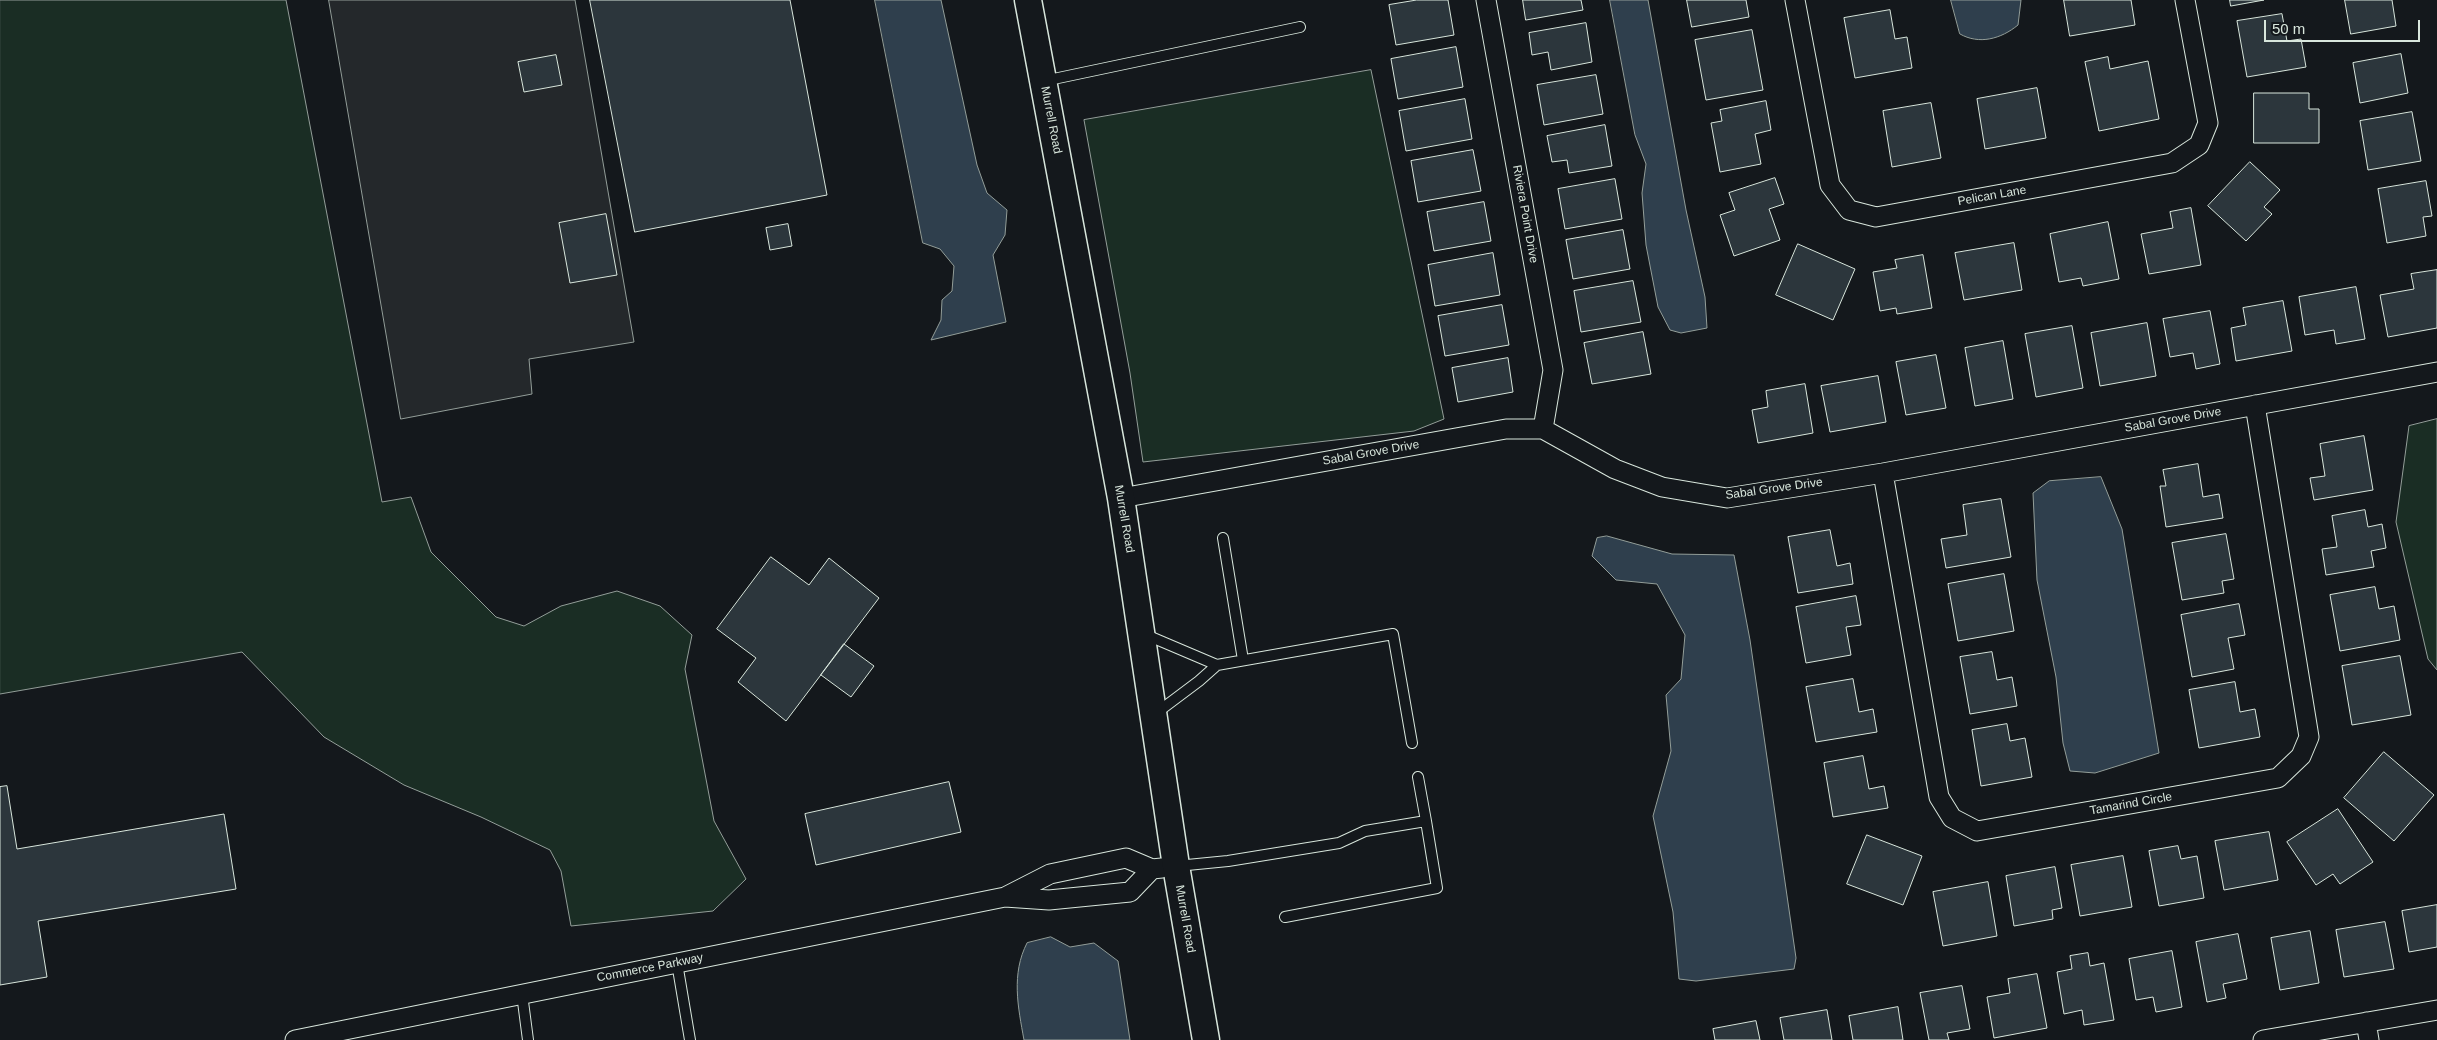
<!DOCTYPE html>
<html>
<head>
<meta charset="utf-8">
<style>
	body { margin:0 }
	#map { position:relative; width:2437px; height:1040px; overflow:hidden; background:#14181c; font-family:Helvetica,sans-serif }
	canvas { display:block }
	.scale { position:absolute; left:2264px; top:20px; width:156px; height:22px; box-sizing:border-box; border:2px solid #d8e6dc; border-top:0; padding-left:6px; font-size:15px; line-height:18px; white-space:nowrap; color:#d8e6dc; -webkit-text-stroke:4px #14181c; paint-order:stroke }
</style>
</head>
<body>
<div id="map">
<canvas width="2437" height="1040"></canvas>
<div class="scale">50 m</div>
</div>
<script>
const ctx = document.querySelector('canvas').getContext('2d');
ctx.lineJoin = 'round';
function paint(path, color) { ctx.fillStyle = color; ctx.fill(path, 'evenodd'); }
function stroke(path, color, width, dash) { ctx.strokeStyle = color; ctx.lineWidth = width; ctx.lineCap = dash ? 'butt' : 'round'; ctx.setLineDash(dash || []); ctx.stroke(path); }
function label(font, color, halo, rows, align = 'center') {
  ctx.font = font + ' Helvetica,sans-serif'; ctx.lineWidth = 4; ctx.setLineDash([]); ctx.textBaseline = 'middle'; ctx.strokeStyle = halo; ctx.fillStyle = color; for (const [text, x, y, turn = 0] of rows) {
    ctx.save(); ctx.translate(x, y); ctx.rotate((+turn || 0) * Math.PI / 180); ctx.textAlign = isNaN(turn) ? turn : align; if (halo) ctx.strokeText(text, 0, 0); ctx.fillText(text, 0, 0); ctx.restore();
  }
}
const green = new Path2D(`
	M 0,0 L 286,0 L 382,502 L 411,497 L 431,552 L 496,617 L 524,626 L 561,606 L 617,591 L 660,606 L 692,635 L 685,669 L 714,821 L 746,879 L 713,911 L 571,926 L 561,871 L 550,850 L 481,817 L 404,785 L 324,737 L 242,652 L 0,694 Z
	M 1371,70 L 1444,419 L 1414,431 L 1143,462 L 1130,373 L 1084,120 Z
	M 2437,419 L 2437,670 L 2428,659 L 2396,522 L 2409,426 Z`);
paint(green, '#1a2d24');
stroke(green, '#939e99', 1);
const parking = new Path2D(`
	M 329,0 L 575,0 L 634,342 L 529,359 L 532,394 L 401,419 Z`);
paint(parking, '#24282b');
stroke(parking, '#939e99', 1);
const water = new Path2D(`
	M 875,0 L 941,0 L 977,165 L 987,193 L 1007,210 L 1005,235 L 993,255 L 1006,322 L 931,340 L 941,320 L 942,300 L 952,291 L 954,266 L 940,249 L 923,243 Z
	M 1610,0 L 1648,0 L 1686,210 L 1705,297 L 1707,328 L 1681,333 L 1670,330 L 1658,307 L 1646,245 L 1642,193 L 1646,164 L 1635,135 Z
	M 1951,0 L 2021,0 L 2018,25 C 2001,39 1979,45 1960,34 Z
	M 2101,477 L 2122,529 L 2159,753 L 2095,773 L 2070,771 L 2063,743 L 2056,677 L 2037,580 L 2033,493 L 2049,481 Z
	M 1607,536 L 1672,554 L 1734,555 L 1750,640 L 1796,958 L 1794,969 L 1696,981 L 1679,979 L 1673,912 L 1653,816 L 1671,751 L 1666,695 L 1681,679 L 1685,635 L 1657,584 L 1616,580 L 1592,556 L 1597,538 Z
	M 1051,937 L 1070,947 L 1094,943 L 1118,961 L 1130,1040 L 1024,1040 C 1018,1007 1011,974 1027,943 Z`);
paint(water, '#2f3f4d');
stroke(water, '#939e99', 1);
const building = new Path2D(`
	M 590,0 L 790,0 L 827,195 L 635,232 Z
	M 1417,0 L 1448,0 L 1454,35 L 1396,45 L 1389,5 Z
	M 1523,0 L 1581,0 L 1583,10 L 1526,20 Z
	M 1687,0 L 1746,0 L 1749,17 L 1692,27 Z
	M 2064,0 L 2131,0 L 2135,25 L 2070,36 Z
	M 2230,0 L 2264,0 L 2231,6 Z
	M 2345,0 L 2392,0 L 2396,26 L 2351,34 Z
	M 1890,10 L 1895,39 L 1907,37 L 1912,68 L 1855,78 L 1844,18 Z
	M 2282,14 L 2287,41 L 2301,39 L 2306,67 L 2247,77 L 2237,21 Z
	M 1586,23 L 1592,62 L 1551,70 L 1548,52 L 1532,55 L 1529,33 Z
	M 1752,30 L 1763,90 L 1706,100 L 1695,40 Z
	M 1456,47 L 1463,87 L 1398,99 L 1391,59 Z
	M 2401,54 L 2408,93 L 2360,103 L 2353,63 Z
	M 556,55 L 562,85 L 524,92 L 518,62 Z
	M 2108,57 L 2110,69 L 2148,61 L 2159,119 L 2099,131 L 2085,62 Z
	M 1596,75 L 1603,114 L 1544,125 L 1537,85 Z
	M 2037,88 L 2046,138 L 1985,149 L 1977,99 Z
	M 2254,93 L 2309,93 L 2309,109 L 2319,109 L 2319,143 L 2254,143 Z
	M 1465,99 L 1472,139 L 1406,151 L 1399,111 Z
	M 1766,101 L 1771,130 L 1755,134 L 1761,164 L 1720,172 L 1711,123 L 1722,121 L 1720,110 Z
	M 1931,103 L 1941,158 L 1892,167 L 1883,111 Z
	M 2412,112 L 2421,161 L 2368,170 L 2360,121 Z
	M 1605,125 L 1612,166 L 1569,173 L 1567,160 L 1552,162 L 1547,136 Z
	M 1473,150 L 1481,191 L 1418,202 L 1411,161 Z
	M 2250,162 L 2280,190 L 2264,207 L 2272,214 L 2246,241 L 2208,206 Z
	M 1775,178 L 1784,204 L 1769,209 L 1780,240 L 1734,256 L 1720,215 L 1735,210 L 1729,193 Z
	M 1615,179 L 1622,219 L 1565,229 L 1558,189 Z
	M 2426,181 L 2432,216 L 2423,217 L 2426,236 L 2387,243 L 2378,189 Z
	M 1484,202 L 1491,241 L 1434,251 L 1427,212 Z
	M 2191,208 L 2201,265 L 2149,274 L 2141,234 L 2173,228 L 2170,212 Z
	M 606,214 L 617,275 L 570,283 L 559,223 Z
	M 2108,222 L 2119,279 L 2083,286 L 2081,278 L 2059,282 L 2050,234 Z
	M 788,224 L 792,246 L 770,250 L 766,228 Z
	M 1623,230 L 1630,269 L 1573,279 L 1566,240 Z
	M 2014,243 L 2022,290 L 1964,300 L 1955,253 Z
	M 1798,244 L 1855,269 L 1833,320 L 1776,295 Z
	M 1493,253 L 1500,295 L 1435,306 L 1428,265 Z
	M 1923,255 L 1932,308 L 1897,314 L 1896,308 L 1880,311 L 1873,272 L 1897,268 L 1895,260 Z
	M 2437,270 L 2437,328 L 2388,337 L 2380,295 L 2414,289 L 2411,274 Z
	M 1633,281 L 1641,322 L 1581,332 L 1574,291 Z
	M 2356,287 L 2365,339 L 2336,344 L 2334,330 L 2305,335 L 2299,297 Z
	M 2283,301 L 2292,351 L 2236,361 L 2231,328 L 2246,325 L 2243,308 Z
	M 1502,305 L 1509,345 L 1445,356 L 1438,316 Z
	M 2210,311 L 2220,364 L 2196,369 L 2193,353 L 2170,357 L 2163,319 Z
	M 2147,323 L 2156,376 L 2100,386 L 2091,333 Z
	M 2072,326 L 2083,388 L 2036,397 L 2025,334 Z
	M 1643,332 L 1651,374 L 1592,384 L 1584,343 Z
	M 2003,341 L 2013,399 L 1975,406 L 1965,348 Z
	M 1936,355 L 1946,408 L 1906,415 L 1896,362 Z
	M 1508,358 L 1513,392 L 1458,402 L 1452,368 Z
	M 1878,376 L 1886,422 L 1830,432 L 1821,386 Z
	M 1805,384 L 1813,433 L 1758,443 L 1752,410 L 1768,407 L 1766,391 Z
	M 2364,436 L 2373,490 L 2314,500 L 2310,478 L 2325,476 L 2320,444 Z
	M 2198,464 L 2203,497 L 2219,494 L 2223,518 L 2166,527 L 2160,486 L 2166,486 L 2163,470 Z
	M 2001,499 L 2011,557 L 1946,568 L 1941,539 L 1967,535 L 1963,505 Z
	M 2365,510 L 2368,527 L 2382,524 L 2386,548 L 2371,551 L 2374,567 L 2326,575 L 2322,549 L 2337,547 L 2332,516 Z
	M 1830,530 L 1837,566 L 1850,563 L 1853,584 L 1798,593 L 1788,537 Z
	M 2226,534 L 2234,579 L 2222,581 L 2224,593 L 2182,600 L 2172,543 Z
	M 771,557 L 809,585 L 829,558 L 879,598 L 786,721 L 738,682 L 756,658 L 717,629 Z
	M 2004,574 L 2014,631 L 1958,641 L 1948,584 Z
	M 2375,587 L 2379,609 L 2394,606 L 2400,640 L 2340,651 L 2330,595 Z
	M 1856,596 L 1861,625 L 1846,627 L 1851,655 L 1806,663 L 1796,607 Z
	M 2239,604 L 2245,635 L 2228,638 L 2234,669 L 2192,677 L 2181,615 Z
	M 844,644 L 874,666 L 851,697 L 821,675 Z
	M 1992,652 L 1997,680 L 2012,677 L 2017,706 L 1970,714 L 1960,657 Z
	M 2400,656 L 2411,715 L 2352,725 L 2342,666 Z
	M 1853,679 L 1859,712 L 1873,709 L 1877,732 L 1816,742 L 1806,687 Z
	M 2235,682 L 2240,712 L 2255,709 L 2260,737 L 2199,748 L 2189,690 Z
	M 2007,724 L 2010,741 L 2025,738 L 2032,777 L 1981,786 L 1972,730 Z
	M 2384,752 L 2434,795 L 2394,841 L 2344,798 Z
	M 1863,756 L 1869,789 L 1884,786 L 1888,808 L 1833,817 L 1824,763 Z
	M 949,782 L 961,832 L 816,865 L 805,814 Z
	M 7,786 L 17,849 L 224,814 L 236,889 L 38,921 L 47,977 L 0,985 L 0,787 Z
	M 2338,809 L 2373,862 L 2340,884 L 2333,874 L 2316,885 L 2287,842 Z
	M 2269,832 L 2278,880 L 2224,890 L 2215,841 Z
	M 1867,835 L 1922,856 L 1903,905 L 1847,884 Z
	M 2178,846 L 2181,859 L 2197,856 L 2204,898 L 2159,906 L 2149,851 Z
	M 2123,856 L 2132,907 L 2080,916 L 2071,865 Z
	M 2055,867 L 2062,908 L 2052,910 L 2053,919 L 2014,926 L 2006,876 Z
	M 1988,882 L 1997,936 L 1943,946 L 1933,892 Z
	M 2437,905 L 2437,947 L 2409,952 L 2402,911 Z
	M 2385,922 L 2394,969 L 2344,977 L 2336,930 Z
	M 2310,931 L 2319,983 L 2280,990 L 2271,938 Z
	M 2238,934 L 2247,979 L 2223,984 L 2226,998 L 2207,1002 L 2196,942 Z
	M 2172,951 L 2182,1007 L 2156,1012 L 2153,997 L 2136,1000 L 2129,959 Z
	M 2088,953 L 2090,966 L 2104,963 L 2114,1020 L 2084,1025 L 2082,1010 L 2064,1014 L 2057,972 L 2072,969 L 2070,956 Z
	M 2037,974 L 2047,1028 L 1994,1038 L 1987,997 L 2010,993 L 2008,979 Z
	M 1962,986 L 1970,1029 L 1947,1033 L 1949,1040 L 1929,1040 L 1920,993 Z
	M 1898,1007 L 1903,1040 L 1853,1040 L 1849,1016 Z
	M 1827,1010 L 1832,1040 L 1784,1040 L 1780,1018 Z
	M 1756,1021 L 1760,1040 L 1715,1040 L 1713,1029 Z`);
paint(building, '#2c363c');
stroke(building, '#d8e6dc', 1);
const lane = new Path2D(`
	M 1044,81 L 1300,27
	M 1223,538 L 1243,660
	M 1144,634 L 1217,665
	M 1155,714 L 1199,681 L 1217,665 L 1393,634 L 1412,743
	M 1418,777 L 1426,821
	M 1177,866 L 1228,861 L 1339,843 L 1365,831 L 1426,821 L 1437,888 L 1285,917
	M 677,963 L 690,1040
	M 522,994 L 528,1040`);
const street = new Path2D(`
	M 1486,0 L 1553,370 L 1543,429
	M 1795,0 L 1830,185 L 1849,210 L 1876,217 L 2172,163 L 2199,145 L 2208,123 L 2185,0
	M 1883,473 L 1939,797 L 1952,818 L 1977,831 L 2278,778 L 2301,756 L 2309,737 L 2255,405
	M 1121,498 L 1506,429 L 1543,429 L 1615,469 L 1662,487 L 1727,498 L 1883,473 L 2437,372
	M 1005,897 L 1050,874 L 1126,858 L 1152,869 L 1162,868
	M 2366,1022 L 2369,1040
	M 295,1040 L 1005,897 L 1049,900 L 1130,892 L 1152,869
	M 2263,1040 L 2437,1010`);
const secondary = new Path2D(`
	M 1028,0 L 1121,498 L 1176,866 L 1206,1040`);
stroke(lane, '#d8e6dc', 12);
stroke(street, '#d8e6dc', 21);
stroke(secondary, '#d8e6dc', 29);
stroke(lane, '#14181c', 10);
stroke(street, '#14181c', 19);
stroke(secondary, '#14181c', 26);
label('12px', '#d8e6dc', '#14181c', [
	["Murrell Road",1051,120,79],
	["Pelican Lane",1992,196,-10],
	["Riviera Point Drive",1525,214,80],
	["Sabal Grove Drive",2173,420,-10],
	["Sabal Grove Drive",1371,453,-10],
	["Sabal Grove Drive",1774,489,-8],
	["Murrell Road",1124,519,80],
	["Tamarind Circle",2131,804,-10],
	["Murrell Road",1185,919,80],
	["Commerce Parkway",650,968,-11]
]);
</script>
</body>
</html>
